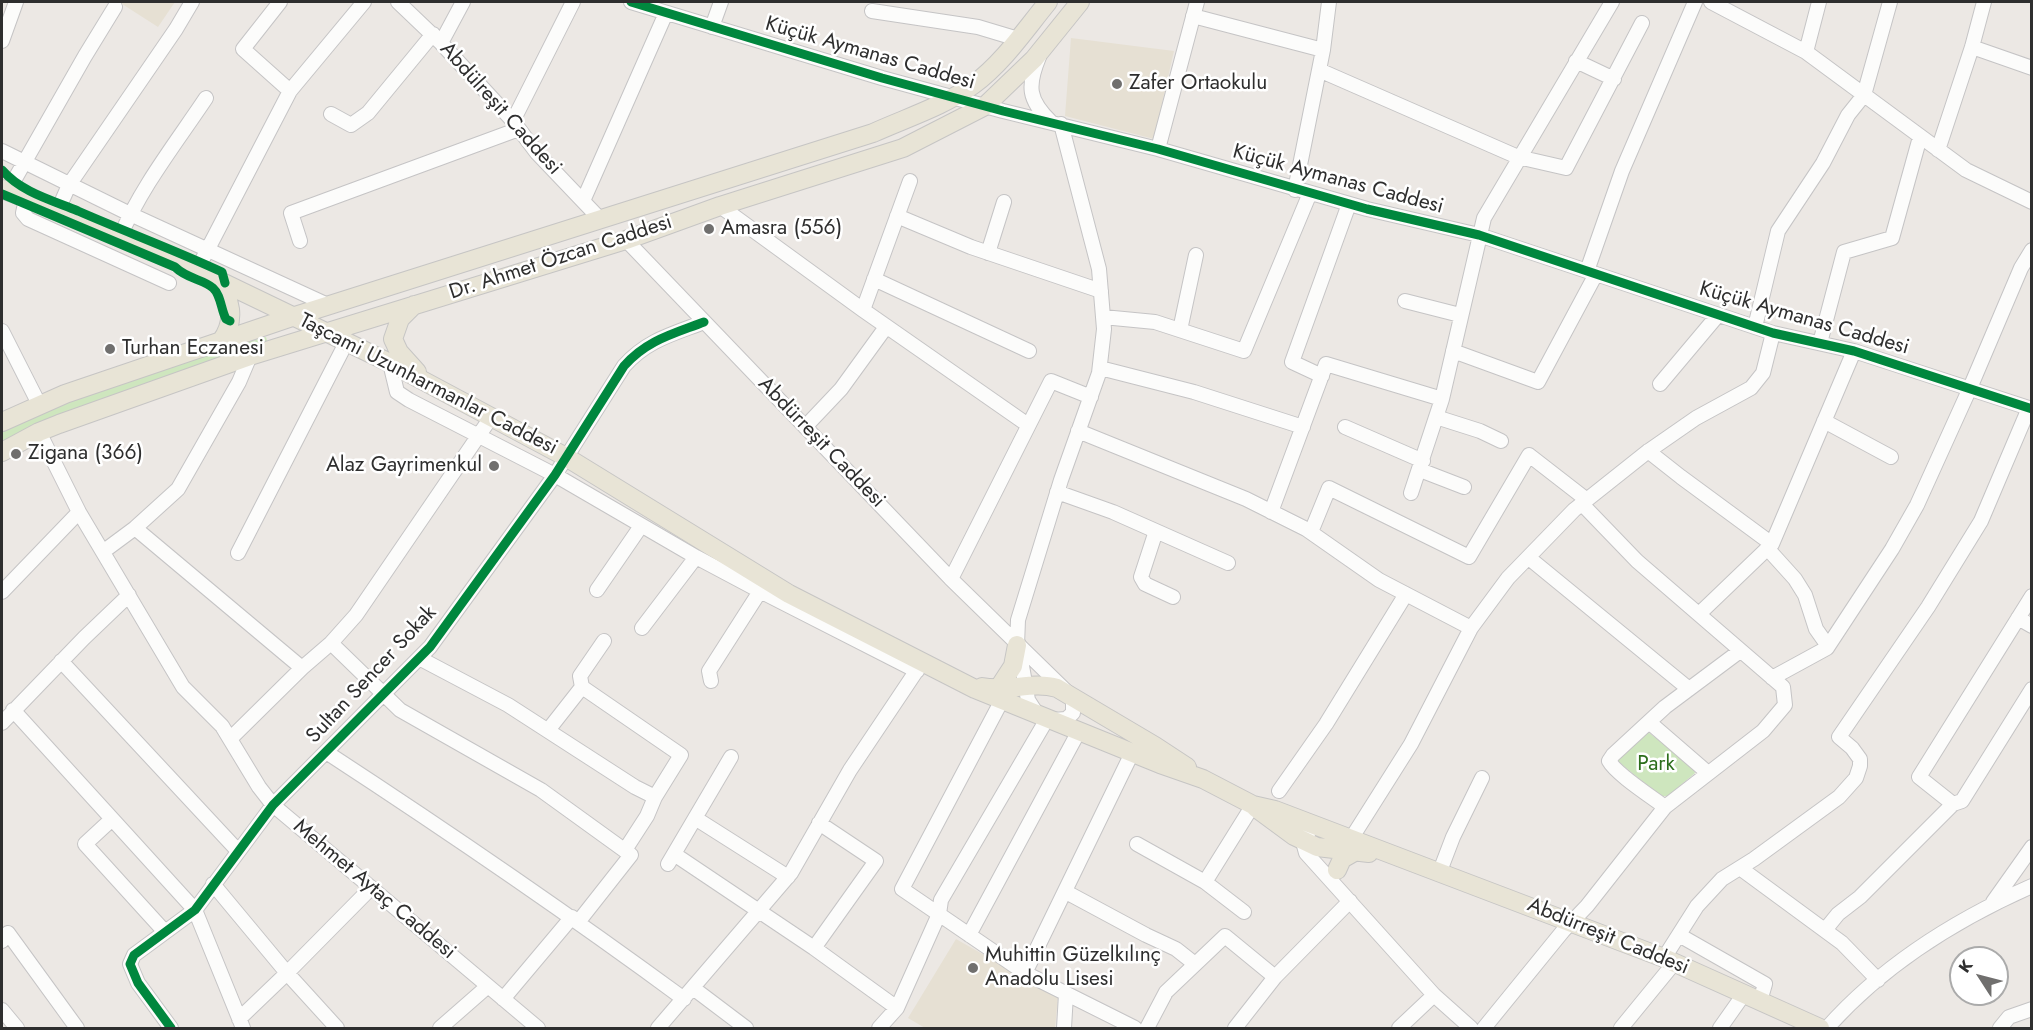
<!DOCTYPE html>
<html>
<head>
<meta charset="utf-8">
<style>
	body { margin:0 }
	#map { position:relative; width:2033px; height:1030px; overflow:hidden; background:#ece8e4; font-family:Jost,sans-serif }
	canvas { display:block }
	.frame { position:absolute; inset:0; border:3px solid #2e2e2e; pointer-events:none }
	.north { position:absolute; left:1949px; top:946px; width:60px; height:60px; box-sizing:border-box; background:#fff; border:2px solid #ababab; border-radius:50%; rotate:306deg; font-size:16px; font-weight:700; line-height:24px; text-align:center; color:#2e2e2e }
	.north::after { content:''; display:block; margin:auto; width:21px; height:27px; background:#706f6e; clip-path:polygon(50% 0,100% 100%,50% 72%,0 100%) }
</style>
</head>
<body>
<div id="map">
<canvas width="2033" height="1030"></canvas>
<div class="frame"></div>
<div class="north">K</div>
</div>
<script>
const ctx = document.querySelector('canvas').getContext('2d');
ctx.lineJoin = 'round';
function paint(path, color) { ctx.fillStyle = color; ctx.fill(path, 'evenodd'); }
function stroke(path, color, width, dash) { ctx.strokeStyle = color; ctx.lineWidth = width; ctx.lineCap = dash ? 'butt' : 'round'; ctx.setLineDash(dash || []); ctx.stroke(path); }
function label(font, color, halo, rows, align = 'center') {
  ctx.font = font + ' Jost,sans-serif'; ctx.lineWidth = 5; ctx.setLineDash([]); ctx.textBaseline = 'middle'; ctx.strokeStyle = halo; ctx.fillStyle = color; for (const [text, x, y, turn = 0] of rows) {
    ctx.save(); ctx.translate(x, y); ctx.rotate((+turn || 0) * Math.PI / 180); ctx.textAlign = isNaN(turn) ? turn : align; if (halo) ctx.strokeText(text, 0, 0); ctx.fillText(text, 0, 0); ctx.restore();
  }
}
paint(new Path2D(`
	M 119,2 L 175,2 L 158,27 Z
	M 1071,38 L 1174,51 L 1154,139 L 1065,116 Z
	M 956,939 L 1058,997 L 1055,1028 L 925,1028 L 908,1018 Z`), '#e6e0d3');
paint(new Path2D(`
	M 266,337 L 268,344 L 2,444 L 2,429 L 13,422 L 199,354 Z
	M 1648,732 L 1692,766 L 1695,773 L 1668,796 L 1661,796 L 1616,760 Z`), '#cee6be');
const minor = new Path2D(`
	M 280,2 L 243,49 L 290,91
	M 398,2 L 441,43 L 513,121 L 537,153 L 600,219
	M 631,2 L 882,78 L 1003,111 L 1158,149 L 1367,209 L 1479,235 L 1773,333 L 1854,351 L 2032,409
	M 1711,2 L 1806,52 L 1966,170 L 2032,202
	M 872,11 L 978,27 L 1018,39
	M 1193,16 L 1323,50
	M 712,27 L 721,2
	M 2,41 L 16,2
	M 441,43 L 463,2
	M 1972,47 L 2032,68
	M 1806,52 L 1819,2
	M 1039,57 C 1027,86 1028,100 1051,122
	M 1576,61 L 1614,79
	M 1319,70 L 1518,157 L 1566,168 L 1642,23
	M 331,114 L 351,125 L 368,113 L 433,34
	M 513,121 L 573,2
	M 1158,149 L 1197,2
	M 1938,150 L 1972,47 L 1984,2
	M 2,151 L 130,214 L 330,306
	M 1295,190 L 1323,50 L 1329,2
	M 8,191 L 85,56 L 115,7
	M 26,199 L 23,213 L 28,219 L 169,283
	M 583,201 L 666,13
	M 720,206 L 863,310 L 1028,425
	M 58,210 L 69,185 L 176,29 L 192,2
	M 897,216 L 971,247 L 1101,291
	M 120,237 C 141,187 176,143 206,98
	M 626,240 L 951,579 L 1069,694 L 1073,701 L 1073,713 L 1066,719 L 1053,720
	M 300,241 L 291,213 L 519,129
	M 988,253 L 1004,202
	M 197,270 L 290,91 L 364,2
	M 1587,271 L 1622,171 L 1695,2
	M 874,279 L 1029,351
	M 1405,301 L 1460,315
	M 863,310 L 910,181
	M 1103,317 L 1155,322 L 1244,351 L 1310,193
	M 1755,327 L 1778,231 L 1823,163 L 1848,115 L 1864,95 L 1890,2
	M 1180,330 L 1196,255
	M 2,331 L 39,404
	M 1820,343 L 1844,252 L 1892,238 L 1920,137
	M 1453,351 L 1538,382 L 1596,274
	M 390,363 L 397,392 L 409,400 L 555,475 L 696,557 L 760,591 L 917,671
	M 1100,368 L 1194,392 L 1303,427
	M 1322,376 L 1292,362 L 1349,204
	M 1660,384 L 1718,315
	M 1436,417 L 1480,431 L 1501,441
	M 1824,421 L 1891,457
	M 805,427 L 841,389 L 886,327
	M 1345,427 L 1423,461
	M 1078,431 L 1246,499 L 1306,529 L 1379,580 L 1471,628
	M 39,432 L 79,512 L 183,687 L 222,726 L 259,787 L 273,805 L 538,1028
	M 1648,451 L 1681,477 L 1772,544
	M 1420,470 L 1464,487
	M 1057,492 L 1113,512 L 1228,563
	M 1411,493 L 1442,399 L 1484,218 L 1612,2
	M 1271,512 L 1326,364 L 1442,399
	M 135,528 L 302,668
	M 1156,531 L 1141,577 L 1145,584 L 1173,597
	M 1311,532 L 1329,488 L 1469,557 L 1529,455 L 1587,500
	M 1767,548 L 1795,579 L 1805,595 L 1816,629 L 1828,646
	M 104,551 L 135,528 L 178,489 L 239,382 L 250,356
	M 238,553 L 347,341
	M 1529,558 L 1689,689
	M 951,579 L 1051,381 L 1091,397
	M 597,590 L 641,526
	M 2,592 L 79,512
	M 1699,614 L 1772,544 L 1854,351
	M 2018,618 L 2032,626
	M 642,628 L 696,557
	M 331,643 L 400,710 L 541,790 L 631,855 L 579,921
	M 419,658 L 508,705 L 635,787 L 655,797
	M 61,661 L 238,851
	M 1772,678 L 1827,648 L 1892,549 L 1917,505 L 1970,388 L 2021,268 L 2032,250
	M 711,681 L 709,671 L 764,585
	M 582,687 L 580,676 L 604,641
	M 1002,700 L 902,889 L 1025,973 L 1135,1028
	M 13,710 L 195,910 L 243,1028
	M 1037,714 L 1028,700 L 1022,666 L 1017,645 L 1018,620 L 1061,480 L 1099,373 L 1104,329 L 1099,269 L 1061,124
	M 1649,722 L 1708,773
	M 2,723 L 84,638 L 129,595
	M 549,729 L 582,687 L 681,755 L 655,797 L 647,816 L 625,850
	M 230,739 L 302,668 L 331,643 L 356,615 L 492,416
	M 326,752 C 447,831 567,913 684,999
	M 1279,791 L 1326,724 L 1406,594
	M 1953,804 L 1919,777 L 2032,596
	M 1665,807 C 1652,797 1616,774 1609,761 L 1613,755 L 1665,707 L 1740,651
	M 695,818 L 788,877
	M 111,820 L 85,844 L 165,932
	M 1308,834 L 1303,842 L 1306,853 L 1434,995 L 1471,1028
	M 1351,839 L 1411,744 L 1471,628 L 1508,578 L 1574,510 L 1647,452 L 1696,418 L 1751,388 L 1763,373 L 1773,333
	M 1137,844 L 1205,882 L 1244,912
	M 674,854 L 814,948 L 897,1008
	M 668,864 L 731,757
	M 1740,868 L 1842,943 L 1878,980
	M 1440,871 L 1453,837 L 1482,778
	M 1205,882 L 1253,805
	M 213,884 L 287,973 L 337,1028
	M 1066,892 L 1146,935 L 1176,949 L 1195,964
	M 1993,902 L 2032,847
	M 1825,930 L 1838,914 L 1860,897 L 1953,804 L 1962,801 L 2032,689
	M 969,935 L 1079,731
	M 1679,935 L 1765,984 L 1760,1001
	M 2,941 L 8,933 L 77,1028
	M 814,948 L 876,861 L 819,823
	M 1664,958 L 1697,906 L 1722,879 L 1754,859 L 1839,797 L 1856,778 L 1860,766 L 1860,759 L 1852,748 L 1839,737 L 1928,607 L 1981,521 L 2029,408
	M 1025,973 L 1132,753
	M 693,988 L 746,1028
	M 503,999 L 572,917
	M 2,1010 L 17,1028
	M 239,1019 L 287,973 L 371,888
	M 171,1028 L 138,983 L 130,964 L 134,955 L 195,910 L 273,805 L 430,647 L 555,475 L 624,366 C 647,340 673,334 704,322
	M 440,1028 L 488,986
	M 658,1028 L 791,873 L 850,770 L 921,664
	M 879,1028 L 897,1008 L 939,914 L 941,900 L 1047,719
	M 1064,1028 L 1066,994
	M 1147,1028 L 1166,992 L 1225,936 L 1275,977
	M 1235,1028 L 1275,977 L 1350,901
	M 1399,1028 L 1434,995
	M 1484,1028 L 1563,931 L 1587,906 L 1665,807 L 1763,731 L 1785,705 L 1783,687 L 1637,561 L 1582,504
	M 1621,1028 L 1675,962
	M 1720,1028 L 1744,994
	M 1827,1028 C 1883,965 1955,920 2032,886
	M 2000,1028 L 2009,1017 L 2032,1009`);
const major = new Path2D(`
	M 2,189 L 58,210 L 197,270 L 390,363 L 566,457 L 789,594 L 975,689 L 1160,764 L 1203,779 L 1253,805 L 1275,810 L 1664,958 L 1820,1028
	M 215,279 C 232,296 236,322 221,341
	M 414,305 L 400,319 L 393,339 L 399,352 L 417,372
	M 2,422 L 65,394 L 295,316 L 873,133 C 906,118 944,106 973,85 C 1003,63 1025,30 1048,2
	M 2,452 L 39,432 L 59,424 L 250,356 L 626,240 L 720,206 L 903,148 L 985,106 L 1034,59 L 1080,2
	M 982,687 C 1007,692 1033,681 1057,688 L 1155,746 L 1187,767
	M 998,689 L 1013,666 L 1017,645
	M 1256,808 L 1294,836 L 1317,847 L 1369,853
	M 1337,870 L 1342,859 L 1356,851`);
stroke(minor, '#c5c4c5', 16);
stroke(major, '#c6c5c4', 20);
stroke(minor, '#fcfcfb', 14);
stroke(major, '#e8e4d6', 18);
stroke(new Path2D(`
	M 631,2 L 882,78 L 1003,111 L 1158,149 L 1367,209 L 1479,235 L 1773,333 L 1854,351 L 2032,409
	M 2,170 C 21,192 51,200 78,211 C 126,232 175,250 222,272 L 225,283
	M 2,194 L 175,267 C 187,279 203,279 213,288 C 221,295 221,310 226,319 L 230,321
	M 171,1028 L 138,983 L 130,964 L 134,955 L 195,910 L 273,805 L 430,647 L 555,475 L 624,366 C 647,340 673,334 704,322`), '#00873e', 9);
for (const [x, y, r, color] of [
	[1117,84,6,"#706f6e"],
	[709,229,6,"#706f6e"],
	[110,349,6,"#706f6e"],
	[16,454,6,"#706f6e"],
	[494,466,6,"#706f6e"],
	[973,968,6,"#706f6e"]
]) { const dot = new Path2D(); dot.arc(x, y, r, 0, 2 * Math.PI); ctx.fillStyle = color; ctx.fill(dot); stroke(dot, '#fff', 2); }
label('21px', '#2e2e2e', '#fff', [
	["Küçük Aymanas Caddesi",870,54,16],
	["Abdülreşit Caddesi",500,109,48],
	["Küçük Aymanas Caddesi",1338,180,15],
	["Dr. Ahmet Özcan Caddesi",561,258,-18],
	["Küçük Aymanas Caddesi",1804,319,16],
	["Taşcami Uzunharmanlar Caddesi",428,385,27],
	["Abdürreşit Caddesi",821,443,46],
	["Sultan Sencer Sokak",372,675,-47],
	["Mehmet Aytaç Caddesi",374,890,40],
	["Abdürreşit Caddesi",1608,937,22]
]);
label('21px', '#2e2e2e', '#fff', [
	["Zafer Ortaokulu",1129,84],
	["Amasra (556)",721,229],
	["Turhan Eczanesi",122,349],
	["Zigana (366)",28,454],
	["Alaz Gayrimenkul",482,466,"right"],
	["Muhittin Güzelkılınç",985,956],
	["Anadolu Lisesi",985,980]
], 'left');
label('21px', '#2c6e1b', '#fff', [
	["Park",1656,765]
]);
</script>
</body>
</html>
